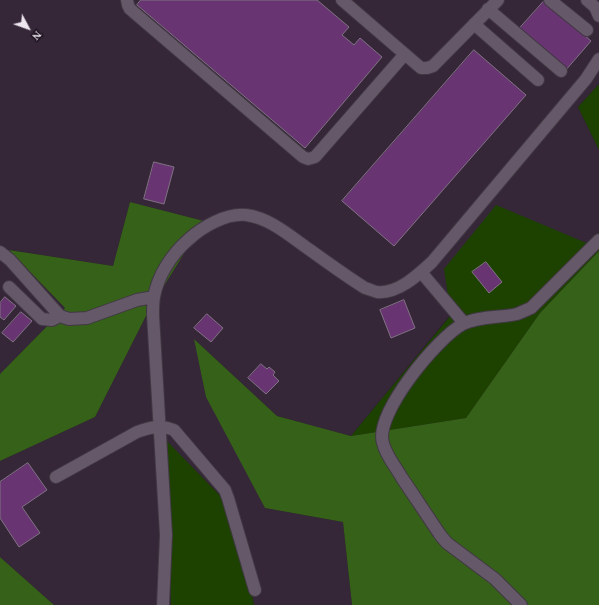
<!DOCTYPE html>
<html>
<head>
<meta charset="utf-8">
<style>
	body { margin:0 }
	#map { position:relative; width:599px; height:605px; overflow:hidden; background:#281d2a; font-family:"Times New Roman",serif }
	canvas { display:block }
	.north { position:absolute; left:8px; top:8px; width:40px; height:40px; -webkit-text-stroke:3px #1e1421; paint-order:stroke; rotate:131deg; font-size:11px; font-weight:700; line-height:16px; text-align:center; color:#ede6ef }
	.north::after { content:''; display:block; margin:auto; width:14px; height:18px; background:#ede6ef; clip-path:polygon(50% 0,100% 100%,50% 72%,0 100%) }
</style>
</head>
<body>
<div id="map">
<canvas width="599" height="605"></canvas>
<div class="north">N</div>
</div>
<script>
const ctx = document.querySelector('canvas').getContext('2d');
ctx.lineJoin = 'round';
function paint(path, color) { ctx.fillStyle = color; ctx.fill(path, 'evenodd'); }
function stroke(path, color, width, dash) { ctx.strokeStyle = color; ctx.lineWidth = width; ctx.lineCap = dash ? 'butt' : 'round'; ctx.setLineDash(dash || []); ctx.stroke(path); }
paint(new Path2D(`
	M 0,0 L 599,0 L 599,84 L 578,107 L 599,150 L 599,232 L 589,244 L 451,314 L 351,436 L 277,416 L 194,339 L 265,508 L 343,522 L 352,605 L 254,605 L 236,512 L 165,440 L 171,605 L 54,605 L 0,557 L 0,461 L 95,417 L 148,312 L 204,221 L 130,202 L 113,266 L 10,250 L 65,308 L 0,374 Z`), '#352638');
paint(new Path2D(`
	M 599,84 L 599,150 L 578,107 Z
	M 496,205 L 589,244 L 599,232 L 599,251 L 540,313 L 466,418 L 351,436 L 451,315 L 444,269 Z
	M 165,439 L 236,512 L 254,605 L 171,605 Z`), '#1d4200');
paint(new Path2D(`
	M 130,202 L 204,221 L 148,312 L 95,417 L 0,461 L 0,374 L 65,308 L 9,250 L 113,266 Z
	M 599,251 L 599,605 L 352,605 L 343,522 L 265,508 L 206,397 L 194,339 L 277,416 L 351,436 L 466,418 L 540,313 Z
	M 0,557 L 54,605 L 0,605 Z`), '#366118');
const building = new Path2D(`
	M 141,0 L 317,0 L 349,27 L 342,35 L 354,45 L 360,38 L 382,57 L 305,148 L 137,5 Z
	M 545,0 L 591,41 L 565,71 L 519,29 Z
	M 474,50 L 526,95 L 394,246 L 342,201 Z
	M 154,162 L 174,167 L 164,204 L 144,199 Z
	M 486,262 L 502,282 L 489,293 L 472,272 Z
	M 5,297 L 16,306 L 4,320 L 0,317 L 0,303 Z
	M 404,300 L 415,328 L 391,338 L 380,310 Z
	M 21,312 L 32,321 L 13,342 L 2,333 Z
	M 207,314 L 223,328 L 211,342 L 194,328 Z
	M 261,364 L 267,369 L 269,367 L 275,372 L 273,375 L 279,381 L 266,394 L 248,378 Z
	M 28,463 L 47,490 L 22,507 L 40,533 L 19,547 L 0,518 L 0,482 Z`);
paint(building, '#683572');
stroke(building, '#807283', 1);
const minor = new Path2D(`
	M 127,0 L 128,5 L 130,9 L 303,157 L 308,159 L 315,157 L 405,54
	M 342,0 L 421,68 L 427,68 L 433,66 L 498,0
	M 550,0 L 587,30
	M 587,0 L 595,7 L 599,16
	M 488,9 L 561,71
	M 474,24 L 538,80
	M 0,252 L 10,260 L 60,316 L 69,319 L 87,318 L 137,300 L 154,297
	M 421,272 L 464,323
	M 9,287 L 42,319 L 52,320 L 60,316
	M 56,477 L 137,432 C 150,427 161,425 174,430 L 225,490 L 228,498 L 255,590
	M 163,605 L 166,535 L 153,315 C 153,309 153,303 154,297 C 158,275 172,254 188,240 C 202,227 226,213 246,215 C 270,218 290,236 310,250 C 328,263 346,276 365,288 C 369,289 373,291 377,292 C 398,294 418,275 432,262 L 586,79 L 599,59
	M 521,605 L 495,579 L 447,543 L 441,536 C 428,517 415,497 402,478 C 396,467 386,456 383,443 C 374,414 438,337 463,324 C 479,316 500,318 517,314 C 522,312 526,310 531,308 L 599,240`);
stroke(minor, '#413843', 14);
stroke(minor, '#655868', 12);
</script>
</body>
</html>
